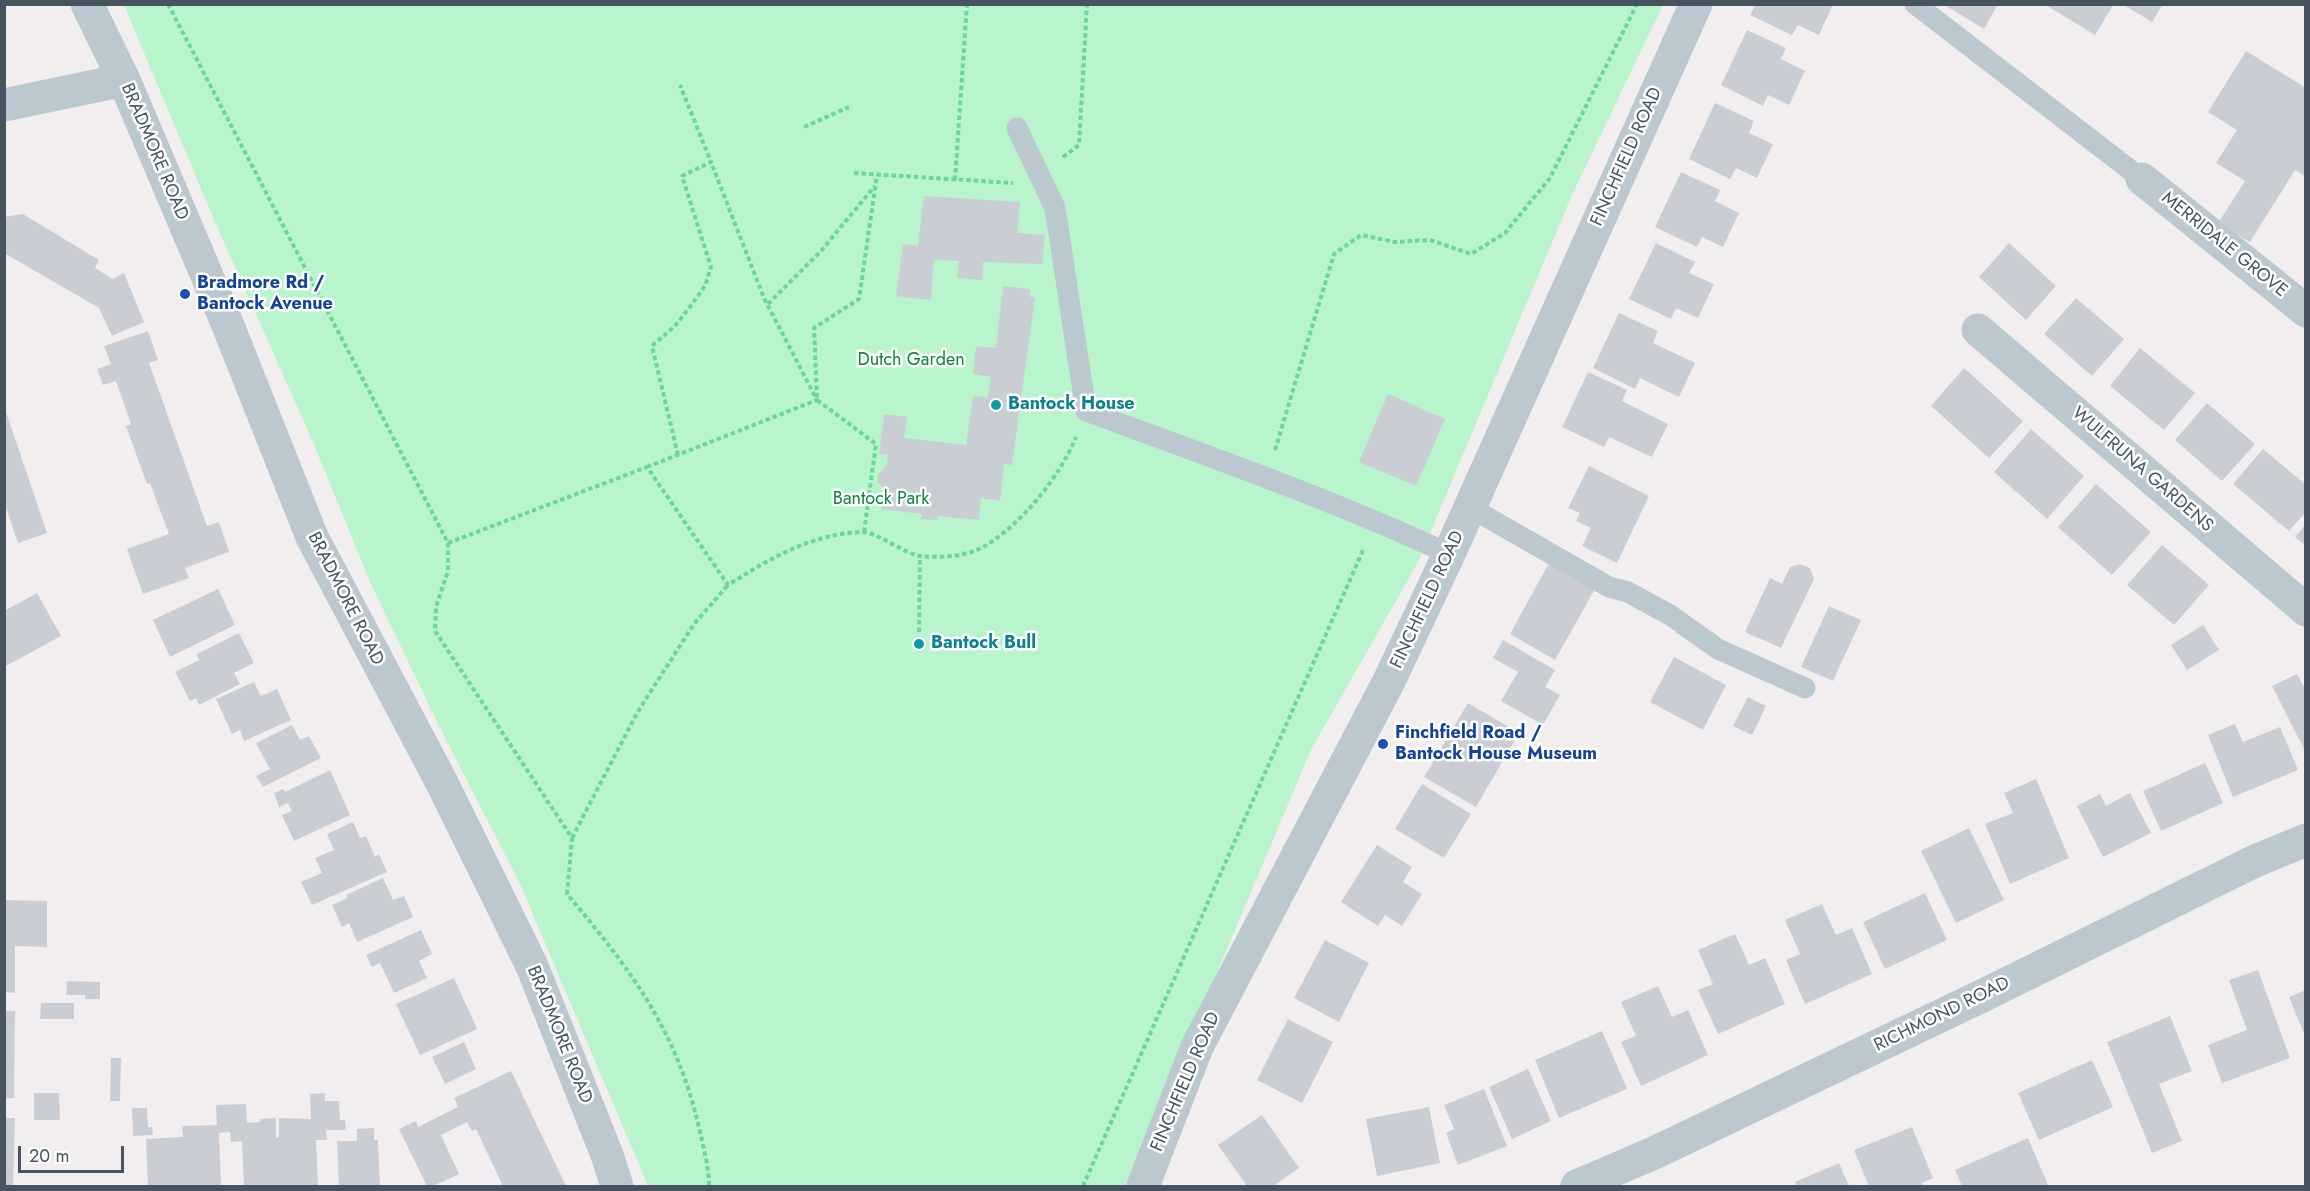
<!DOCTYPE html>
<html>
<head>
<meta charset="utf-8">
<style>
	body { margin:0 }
	#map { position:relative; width:2310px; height:1191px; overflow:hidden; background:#f2eeef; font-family:Jost,sans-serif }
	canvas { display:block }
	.frame { position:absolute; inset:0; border:6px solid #45545e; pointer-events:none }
	.scale { position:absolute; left:18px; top:1146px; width:106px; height:27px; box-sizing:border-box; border:3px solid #45545e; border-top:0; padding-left:8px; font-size:18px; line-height:21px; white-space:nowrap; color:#45545e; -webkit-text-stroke:4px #fff; paint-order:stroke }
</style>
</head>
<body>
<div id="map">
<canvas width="2310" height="1191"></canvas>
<div class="frame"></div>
<div class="scale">20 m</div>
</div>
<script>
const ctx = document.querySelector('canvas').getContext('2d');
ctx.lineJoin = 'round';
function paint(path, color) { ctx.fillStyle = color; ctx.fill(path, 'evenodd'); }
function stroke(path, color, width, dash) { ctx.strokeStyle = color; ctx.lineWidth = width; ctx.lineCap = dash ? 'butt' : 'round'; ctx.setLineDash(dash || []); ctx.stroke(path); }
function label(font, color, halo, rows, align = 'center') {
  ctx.font = font + ' Jost,sans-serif'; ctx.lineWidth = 5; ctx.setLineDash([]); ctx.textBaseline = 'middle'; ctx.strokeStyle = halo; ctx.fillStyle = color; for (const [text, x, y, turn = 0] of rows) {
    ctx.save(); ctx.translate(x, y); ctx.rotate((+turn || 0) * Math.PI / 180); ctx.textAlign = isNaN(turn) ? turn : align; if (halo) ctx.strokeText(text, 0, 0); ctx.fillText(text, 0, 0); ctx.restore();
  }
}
paint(new Path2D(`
	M 124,5 L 1663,5 L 1572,195 L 1417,564 L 1311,750 L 1197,1020 L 1132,1186 L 648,1186 L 520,884 L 436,720 L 371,584 L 312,440 L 215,222 Z`), '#b8f4cc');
paint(new Path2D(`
	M 1756,4 L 1833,4 L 1819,35 L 1798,25 L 1792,35 L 1750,15 Z
	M 1943,4 L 1998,4 L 1984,29 Z
	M 2044,4 L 2114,4 L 2095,35 Z
	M 2122,4 L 2163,4 L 2152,22 Z
	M 1747,30 L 1786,48 L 1781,59 L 1805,71 L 1789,105 L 1768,95 L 1763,106 L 1721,85 Z
	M 2246,51 L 2306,88 L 2306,177 L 2295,170 L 2250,242 L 2218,223 L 2245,181 L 2216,163 L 2237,130 L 2208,112 Z
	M 1715,103 L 1754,121 L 1749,133 L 1773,144 L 1757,178 L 1736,168 L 1730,179 L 1689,159 Z
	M 1681,172 L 1720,190 L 1715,201 L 1739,213 L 1723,247 L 1702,237 L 1697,247 L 1655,227 Z
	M 924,196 L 1020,202 L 1017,233 L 1045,235 L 1042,264 L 983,262 L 982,280 L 957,278 L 959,261 L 934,260 L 931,300 L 896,296 L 903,244 L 918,246 Z
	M 23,214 L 99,260 L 95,268 L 113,279 L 124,273 L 144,322 L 112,336 L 99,308 L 4,253 L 4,217 Z
	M 1656,243 L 1695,262 L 1689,273 L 1714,284 L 1698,318 L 1676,308 L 1671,319 L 1629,299 Z
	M 2009,243 L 2056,286 L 2026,320 L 1979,277 Z
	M 1003,286 L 1030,289 L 1030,297 L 1035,297 L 1012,465 L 1004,464 L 1000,501 L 981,498 L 979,520 L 938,516 L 938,520 L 921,519 L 922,514 L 881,509 L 884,488 L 878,483 L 877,476 L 887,464 L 888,455 L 879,454 L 884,414 L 907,417 L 904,438 L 966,445 L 973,396 L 988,397 L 991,377 L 973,374 L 976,346 L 996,348 Z
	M 2076,298 L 2124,339 L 2092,376 L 2044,334 Z
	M 1619,313 L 1658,331 L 1653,343 L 1695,363 L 1679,397 L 1640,378 L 1635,389 L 1593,368 Z
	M 148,331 L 158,360 L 149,363 L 207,526 L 219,522 L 229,552 L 185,568 L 189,578 L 143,594 L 127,549 L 169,534 L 150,483 L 147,484 L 139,462 L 126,426 L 131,424 L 116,381 L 103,385 L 97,369 L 111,364 L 104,346 Z
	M 2140,348 L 2195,393 L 2164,430 L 2110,386 Z
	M 1964,368 L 2023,421 L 1989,458 L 1931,406 Z
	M 1588,372 L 1627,390 L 1622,401 L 1668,424 L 1652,457 L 1609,437 L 1604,447 L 1562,427 Z
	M 1388,394 L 1445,419 L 1416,486 L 1359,462 Z
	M 2207,403 L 2255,444 L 2222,481 L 2175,440 Z
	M 5,409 L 47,533 L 18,543 L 4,502 Z
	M 2031,429 L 2084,476 L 2047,519 L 1994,472 Z
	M 2263,449 L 2306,485 L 2306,512 L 2289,531 L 2233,484 Z
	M 1589,466 L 1649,496 L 1617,563 L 1582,546 L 1591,528 L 1576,521 L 1580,513 L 1568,508 Z
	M 2096,484 L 2151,532 L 2112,575 L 2058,527 Z
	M 2306,524 L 2306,546 L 2295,537 Z
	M 2162,545 L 2209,585 L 2174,625 L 2127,585 Z
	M 1549,563 L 1595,589 L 1555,660 L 1510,634 Z
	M 1800,564 L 1810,568 L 1814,579 L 1781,648 L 1745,632 L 1770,578 L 1782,584 L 1790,567 Z
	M 218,589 L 235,625 L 170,657 L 153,620 Z
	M 37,593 L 61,636 L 4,667 L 4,611 Z
	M 1829,606 L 1861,620 L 1833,681 L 1801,667 Z
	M 2203,625 L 2219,650 L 2187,670 L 2171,645 Z
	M 239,633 L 254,663 L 234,673 L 240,684 L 199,705 L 196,698 L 190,701 L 175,672 L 199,660 L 197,654 Z
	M 1503,640 L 1555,670 L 1545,687 L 1560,695 L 1543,725 L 1501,701 L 1518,672 L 1493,658 Z
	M 1674,657 L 1726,685 L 1703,730 L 1650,702 Z
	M 2297,674 L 2306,691 L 2306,753 L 2272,686 Z
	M 254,682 L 261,696 L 277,689 L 291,720 L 244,741 L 240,730 L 232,734 L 216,699 Z
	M 1748,697 L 1766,706 L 1752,735 L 1733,726 Z
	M 1468,703 L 1519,733 L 1476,807 L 1424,777 Z
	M 2235,724 L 2243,742 L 2280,727 L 2298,770 L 2233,797 L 2208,735 Z
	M 292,725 L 300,740 L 309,736 L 321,758 L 263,787 L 256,776 L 270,769 L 256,743 Z
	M 2205,763 L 2223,803 L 2161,831 L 2143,791 Z
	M 330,770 L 350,815 L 294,841 L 282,815 L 292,811 L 288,803 L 279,807 L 274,793 L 283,789 L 285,792 Z
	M 2036,779 L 2069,858 L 2010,884 L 1985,824 L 2013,813 L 2004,793 Z
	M 1422,784 L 1471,814 L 1444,858 L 1395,829 Z
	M 2130,793 L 2151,833 L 2103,857 L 2077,806 L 2100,794 L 2106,806 Z
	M 353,822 L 360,838 L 366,836 L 375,857 L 379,854 L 387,872 L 312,905 L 301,882 L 322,873 L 315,858 L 334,850 L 327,834 Z
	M 1969,828 L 2004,900 L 1956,923 L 1921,851 Z
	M 1377,845 L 1412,867 L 1403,882 L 1422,894 L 1402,926 L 1385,915 L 1378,926 L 1341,902 Z
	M 383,878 L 393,900 L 404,896 L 413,917 L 357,942 L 349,923 L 342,927 L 332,905 L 347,898 L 346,895 Z
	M 1925,893 L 1947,940 L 1885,969 L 1863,922 Z
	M 4,900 L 47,901 L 47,947 L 15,946 L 15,993 L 4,992 Z
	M 1822,904 L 1836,935 L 1852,928 L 1872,974 L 1805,1004 L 1786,960 L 1800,954 L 1785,920 Z
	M 421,930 L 432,954 L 419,961 L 427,978 L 394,993 L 380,963 L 372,967 L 366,955 Z
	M 1735,934 L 1749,965 L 1765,958 L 1785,1004 L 1718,1034 L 1698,990 L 1713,984 L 1698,950 Z
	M 1325,940 L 1369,963 L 1339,1022 L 1294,998 Z
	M 2258,970 L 2290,1058 L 2222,1083 L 2208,1045 L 2247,1030 L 2229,980 Z
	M 454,978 L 477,1029 L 420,1055 L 396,1004 Z
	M 67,981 L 100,982 L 100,999 L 85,999 L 85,995 L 66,995 Z
	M 1658,986 L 1672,1017 L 1688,1010 L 1708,1055 L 1641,1086 L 1621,1042 L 1636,1036 L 1621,1002 Z
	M 2306,990 L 2306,1036 L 2305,1036 L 2289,997 Z
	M 41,1003 L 74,1003 L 74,1019 L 40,1019 Z
	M 4,1011 L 15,1011 L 14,1098 L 4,1098 Z
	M 2170,1016 L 2192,1071 L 2159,1084 L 2182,1141 L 2152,1153 L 2107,1042 Z
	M 1288,1019 L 1333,1042 L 1302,1103 L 1257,1080 Z
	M 1602,1031 L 1627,1089 L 1559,1118 L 1535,1060 Z
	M 464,1042 L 476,1069 L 445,1084 L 432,1057 Z
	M 111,1058 L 121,1058 L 120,1101 L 110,1101 Z
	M 2092,1060 L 2113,1107 L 2039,1140 L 2018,1093 Z
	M 1528,1069 L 1551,1121 L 1512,1139 L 1489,1087 Z
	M 511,1071 L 566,1186 L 503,1186 L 476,1129 L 472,1131 L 467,1122 L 441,1135 L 459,1174 L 433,1186 L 427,1186 L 399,1129 L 416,1121 L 418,1127 L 458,1107 L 454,1098 Z
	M 1484,1089 L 1507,1146 L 1458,1165 L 1446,1133 L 1454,1129 L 1444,1105 Z
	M 34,1093 L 59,1093 L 60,1120 L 34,1120 Z
	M 325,1093 L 325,1101 L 339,1101 L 340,1120 L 345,1120 L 346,1130 L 326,1130 L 327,1140 L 316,1140 L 318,1186 L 244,1186 L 242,1141 L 231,1142 L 230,1132 L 219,1133 L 221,1186 L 148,1186 L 146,1139 L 183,1137 L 182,1126 L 217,1125 L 216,1105 L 246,1104 L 247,1123 L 260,1122 L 259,1119 L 276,1118 L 276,1138 L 279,1137 L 279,1118 L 311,1119 L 310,1094 Z
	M 1429,1107 L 1440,1163 L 1377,1176 L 1366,1119 Z
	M 132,1108 L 147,1108 L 148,1127 L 152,1127 L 153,1135 L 133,1136 Z
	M 1262,1115 L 1299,1168 L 1273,1186 L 1247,1186 L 1218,1145 Z
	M 4,1118 L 15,1118 L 13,1186 L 4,1186 Z
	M 1912,1127 L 1933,1178 L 1922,1183 L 1923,1186 L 1869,1186 L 1854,1150 Z
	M 374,1128 L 374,1140 L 378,1140 L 380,1186 L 339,1186 L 337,1141 L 357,1141 L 357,1129 Z
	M 2028,1138 L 2048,1185 L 1962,1186 L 1955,1170 Z
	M 1839,1163 L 1849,1186 L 1797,1186 L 1795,1182 Z`), '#caced4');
stroke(new Path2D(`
	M 168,4 L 448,543 L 448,571 L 436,607 L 435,631 L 572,838 L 567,894 C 632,971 678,1032 700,1132 C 704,1150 709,1168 709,1186
	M 804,127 L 849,107
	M 1063,157 L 1079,145 L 1087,4
	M 854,173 L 1013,183
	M 955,180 L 967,4
	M 768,304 L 820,252 L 875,186
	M 1275,450 L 1334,254 L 1361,235 L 1395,242 L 1430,240 L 1471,254 L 1505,233 L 1550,178 L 1637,4
	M 678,455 L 652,346 L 675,326 L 690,307 L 705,286 L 711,267 L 682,176 L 711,162 L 680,85
	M 647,467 L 817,400 L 764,298 L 711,162
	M 864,532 L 876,444 L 817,400 L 814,328 L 859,299 L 877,175
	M 448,543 L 647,467 L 728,585 C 769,559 811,534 862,532 C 875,531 903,553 920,556 C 940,558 964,557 983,547 C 1020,526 1060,477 1076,437
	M 919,632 L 920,556
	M 572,838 L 637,713 L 694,624 L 728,585
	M 1083,1186 L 1364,548`), '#6cd69b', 4, [4.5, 3]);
stroke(new Path2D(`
	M 1915,4 L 2142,179
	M 1017,128 L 1055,208 L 1086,411 C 1208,456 1331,499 1449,554
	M 1471,508 L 1609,587 L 1628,592 L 1670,615 L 1718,649 L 1805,688`), '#bbc8cf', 21);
stroke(new Path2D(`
	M 4,105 L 124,80
	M 2142,179 L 2306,311
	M 1978,330 L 2306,610`), '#bbc8cf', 33);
stroke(new Path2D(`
	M 87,4 L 124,80 L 227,323 L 312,537 L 442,783 L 532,966 L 607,1155 L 617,1186
	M 1143,1186 L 1197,1047 L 1389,681 L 1449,554 L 1696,4
	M 1577,1186 L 1654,1153 L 1984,995 L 2255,861 L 2306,840`), '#bbc8cf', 33);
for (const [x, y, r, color] of [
	[185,294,6,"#1a4fb4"],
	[996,405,6,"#0f9aa8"],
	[919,644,6,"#0f9aa8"],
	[1383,744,6,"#1a4fb4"]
]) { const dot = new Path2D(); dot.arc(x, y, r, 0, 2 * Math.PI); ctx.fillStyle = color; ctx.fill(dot); stroke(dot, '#fff', 2); }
label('18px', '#45545e', '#fff', [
	["BRADMORE ROAD",154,152,67],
	["FINCHFIELD ROAD",1627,157,-66],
	["MERRIDALE GROVE",2224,245,39],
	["WULFRUNA GARDENS",2142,470,41],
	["BRADMORE ROAD",345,599,63],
	["FINCHFIELD ROAD",1428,600,-65],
	["RICHMOND ROAD",1942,1015,-26],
	["BRADMORE ROAD",559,1035,68],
	["FINCHFIELD ROAD",1186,1082,-67]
]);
label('bold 18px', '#164399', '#fff', [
	["Bradmore Rd /",197,284],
	["Bantock Avenue",197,305],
	["Finchfield Road /",1395,734],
	["Bantock House Museum",1395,755]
], 'left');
label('18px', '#0d8340', '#fff', [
	["Dutch Garden",911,361],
	["Bantock Park",881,500]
]);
label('bold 18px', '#0d838f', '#fff', [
	["Bantock House",1008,405],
	["Bantock Bull",931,644]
], 'left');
</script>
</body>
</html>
